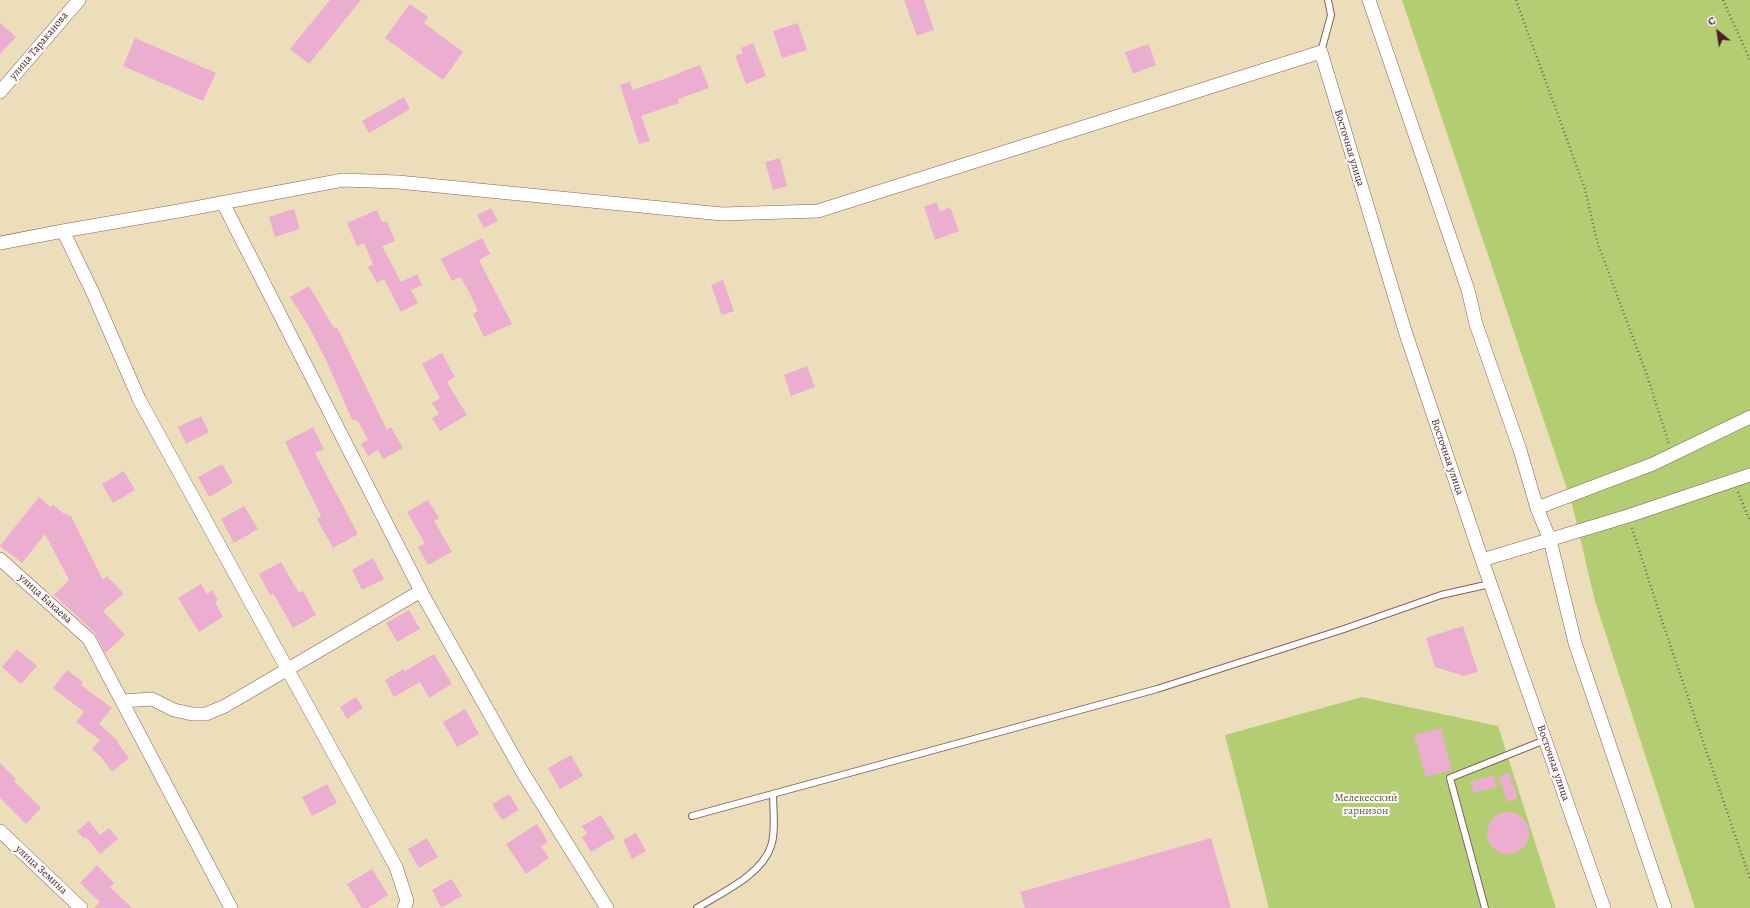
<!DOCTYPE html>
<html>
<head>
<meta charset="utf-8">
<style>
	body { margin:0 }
	#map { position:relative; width:1750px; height:908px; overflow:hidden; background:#eddebb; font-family:Alegreya,serif }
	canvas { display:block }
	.north { position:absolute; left:1698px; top:12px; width:40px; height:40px; -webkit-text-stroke:3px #fdfcf7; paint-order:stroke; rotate:330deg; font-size:11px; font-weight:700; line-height:16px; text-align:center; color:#4a1f2b }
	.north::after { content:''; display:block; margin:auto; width:14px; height:18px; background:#4a1f2b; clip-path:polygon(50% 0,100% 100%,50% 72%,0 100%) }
</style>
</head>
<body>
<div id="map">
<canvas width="1750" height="908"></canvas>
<div class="north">С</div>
</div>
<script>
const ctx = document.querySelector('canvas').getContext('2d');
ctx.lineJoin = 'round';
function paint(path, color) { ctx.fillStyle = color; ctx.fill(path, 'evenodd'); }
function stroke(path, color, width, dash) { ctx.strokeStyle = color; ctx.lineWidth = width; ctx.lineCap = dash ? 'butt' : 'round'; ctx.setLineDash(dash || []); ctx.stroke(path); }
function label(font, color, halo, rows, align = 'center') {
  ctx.font = font + ' Alegreya,serif'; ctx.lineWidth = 4; ctx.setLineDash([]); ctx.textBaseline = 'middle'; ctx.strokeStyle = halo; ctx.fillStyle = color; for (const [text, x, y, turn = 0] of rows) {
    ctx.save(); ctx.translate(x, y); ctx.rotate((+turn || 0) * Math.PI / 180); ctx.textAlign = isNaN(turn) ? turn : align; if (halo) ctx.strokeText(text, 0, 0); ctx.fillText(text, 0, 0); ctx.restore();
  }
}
paint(new Path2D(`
	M 1402,0 L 1750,0 L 1750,908 L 1695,908 L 1595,601 L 1572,504 Z
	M 1362,697 L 1498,726 L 1556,908 L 1269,908 L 1225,735 Z`), '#b3cd73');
paint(new Path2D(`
	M 330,0 L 361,0 L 309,64 L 290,49 Z
	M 904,0 L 924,0 L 934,30 L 917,36 Z
	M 410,4 L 428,17 L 424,23 L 463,52 L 443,80 L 385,38 Z
	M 0,23 L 16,37 L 0,54 Z
	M 798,23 L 807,50 L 782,58 L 773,31 Z
	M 135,38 L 216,73 L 203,101 L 123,66 Z
	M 753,43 L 766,76 L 746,84 L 735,56 L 743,53 L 741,48 Z
	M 1149,44 L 1156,65 L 1133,74 L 1125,52 Z
	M 700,65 L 709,88 L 678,99 L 679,103 L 641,116 L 650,141 L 639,144 L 620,85 L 630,82 L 633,90 L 681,73 L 681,72 Z
	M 404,97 L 410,109 L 369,133 L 362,121 Z
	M 780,158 L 787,186 L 773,190 L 765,162 Z
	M 936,202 L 940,211 L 950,207 L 959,231 L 935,240 L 924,207 Z
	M 491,208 L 498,221 L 484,228 L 477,215 Z
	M 294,209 L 300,229 L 275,237 L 269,217 Z
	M 377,210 L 382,222 L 387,222 L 395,241 L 382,246 L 401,282 L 417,274 L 422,285 L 411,290 L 418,303 L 401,312 L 384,279 L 377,283 L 368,267 L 373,264 L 364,243 L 357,246 L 347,223 Z
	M 482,238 L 490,254 L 479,260 L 512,324 L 484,337 L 473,314 L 478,311 L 469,292 L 460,277 L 452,281 L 441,259 Z
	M 723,280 L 734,311 L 722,315 L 711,285 Z
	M 309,286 L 334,328 L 337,327 L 387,430 L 391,427 L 403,448 L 383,459 L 378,450 L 368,456 L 361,444 L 368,440 L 358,421 L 352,420 L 327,362 L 308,325 L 290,297 Z
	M 442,353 L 455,377 L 447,382 L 467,415 L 440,431 L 432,418 L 439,414 L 432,403 L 440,398 L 422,364 Z
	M 807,366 L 815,387 L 791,396 L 784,375 Z
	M 201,416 L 209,432 L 186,444 L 178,427 Z
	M 313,427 L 324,449 L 315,453 L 358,534 L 333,548 L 317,519 L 321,516 L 285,442 Z
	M 222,464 L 233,483 L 209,497 L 198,477 Z
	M 124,471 L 135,490 L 113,503 L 102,484 Z
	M 39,497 L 50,507 L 53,505 L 63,513 L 71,516 L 103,580 L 107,576 L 124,594 L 103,611 L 125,635 L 105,653 L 95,633 L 54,595 L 69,580 L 45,534 L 22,563 L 0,546 Z
	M 428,500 L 439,518 L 434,521 L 452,552 L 428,565 L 418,547 L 425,543 L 407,512 Z
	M 244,506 L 258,529 L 234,543 L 221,519 Z
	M 373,558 L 384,579 L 362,590 L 352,570 Z
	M 281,562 L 299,593 L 303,591 L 316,615 L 293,628 L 273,593 L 270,595 L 259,574 Z
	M 201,584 L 207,594 L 212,590 L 218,600 L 215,602 L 223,617 L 199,632 L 178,598 Z
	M 409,610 L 420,629 L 397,642 L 386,623 Z
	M 1463,626 L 1478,672 L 1464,676 L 1435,667 L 1426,638 Z
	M 17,649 L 37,666 L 21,684 L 2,667 Z
	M 434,654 L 452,684 L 429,698 L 420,682 L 394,697 L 385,680 L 404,669 L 405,671 Z
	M 67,670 L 83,682 L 81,685 L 112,708 L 99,724 L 118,741 L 117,742 L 129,758 L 112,772 L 101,757 L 92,749 L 100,740 L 76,722 L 84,712 L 53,688 Z
	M 356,697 L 363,708 L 347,719 L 340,707 Z
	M 465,709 L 479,734 L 457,747 L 443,722 Z
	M 1441,728 L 1452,770 L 1426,777 L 1414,735 Z
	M 571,755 L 583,776 L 560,789 L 548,768 Z
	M 0,763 L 16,779 L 14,781 L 41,808 L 26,824 L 0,798 Z
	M 1509,773 L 1518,798 L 1507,802 L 1499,776 Z
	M 1494,775 L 1497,787 L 1474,793 L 1470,782 Z
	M 327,784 L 337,803 L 312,816 L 302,797 Z
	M 509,794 L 519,810 L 502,820 L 492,804 Z
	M1487 833a21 21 0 1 1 42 0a21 21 0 1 1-42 0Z
	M 601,815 L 615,838 L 591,852 L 582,837 L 587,834 L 582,826 Z
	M 89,821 L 100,835 L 109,828 L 118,839 L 100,854 L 86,837 L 84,839 L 77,831 Z
	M 537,824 L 548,842 L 541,846 L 549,858 L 526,874 L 506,844 Z
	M 636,833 L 646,851 L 632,859 L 623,840 Z
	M 427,838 L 438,857 L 419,868 L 408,849 Z
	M 1211,838 L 1231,908 L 1025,908 L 1020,892 Z
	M 97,865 L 114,883 L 110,887 L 132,908 L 94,908 L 100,902 L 80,883 Z
	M 372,869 L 388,895 L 368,908 L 362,908 L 347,884 Z
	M 452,879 L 462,896 L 441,908 L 432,890 Z`), '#ecaed0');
const service = new Path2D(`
	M 1321,52 L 1331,15 L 1328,0
	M 692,816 L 1157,689 L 1344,629 L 1441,595 L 1490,584
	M 697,908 C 721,893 762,875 771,846 C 776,832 773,809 773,794
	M 1485,908 L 1450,778 L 1545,740`);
const minor = new Path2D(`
	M 1369,0 L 1468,290 L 1476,324 L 1520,450 L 1537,508 L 1550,540 L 1575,643 L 1665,908
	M 0,92 L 79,0
	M 223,203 L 425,599 L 523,773 L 607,908
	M 63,231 L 93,293 L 139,399 L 396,867 L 407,901 L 404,908
	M 0,243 L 63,231 L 184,210 L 343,180 L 398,182 L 722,214 L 818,211 L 1321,52 L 1405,331 L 1482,560 L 1604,908
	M 1537,508 L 1653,464 L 1750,417
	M 0,559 L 89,639 L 231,908
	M 1482,560 L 1628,516 L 1750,475
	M 122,701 L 152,699 L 174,710 L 192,714 L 206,714 L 225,706 L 421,591
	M 0,831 L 81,908`);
stroke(service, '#83625d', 8);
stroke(minor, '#83625d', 14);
stroke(new Path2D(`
	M 1516,0 L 1585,189 L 1597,241 L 1648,378 L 1669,444
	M 1723,0 L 1750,60
	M 1738,492 L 1750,521
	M 1632,528 L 1662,621 L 1750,879`), '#83625d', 2.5, [1, 3]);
stroke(service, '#fff', 6);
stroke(minor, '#fff', 13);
label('11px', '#4a1f2b', '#fdfcf7', [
	["улица Тараканова",39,46,-50],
	["Восточная улица",1349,148,73],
	["Восточная улица",1447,457,71],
	["улица Бакаева",45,599,42],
	["Восточная улица",1553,763,71],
	["улица Земина",41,870,43]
]);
label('11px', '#6a5341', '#fdfcf7', [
	["Мелекесский",1366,798],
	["гарнизон",1366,811]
]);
</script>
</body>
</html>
